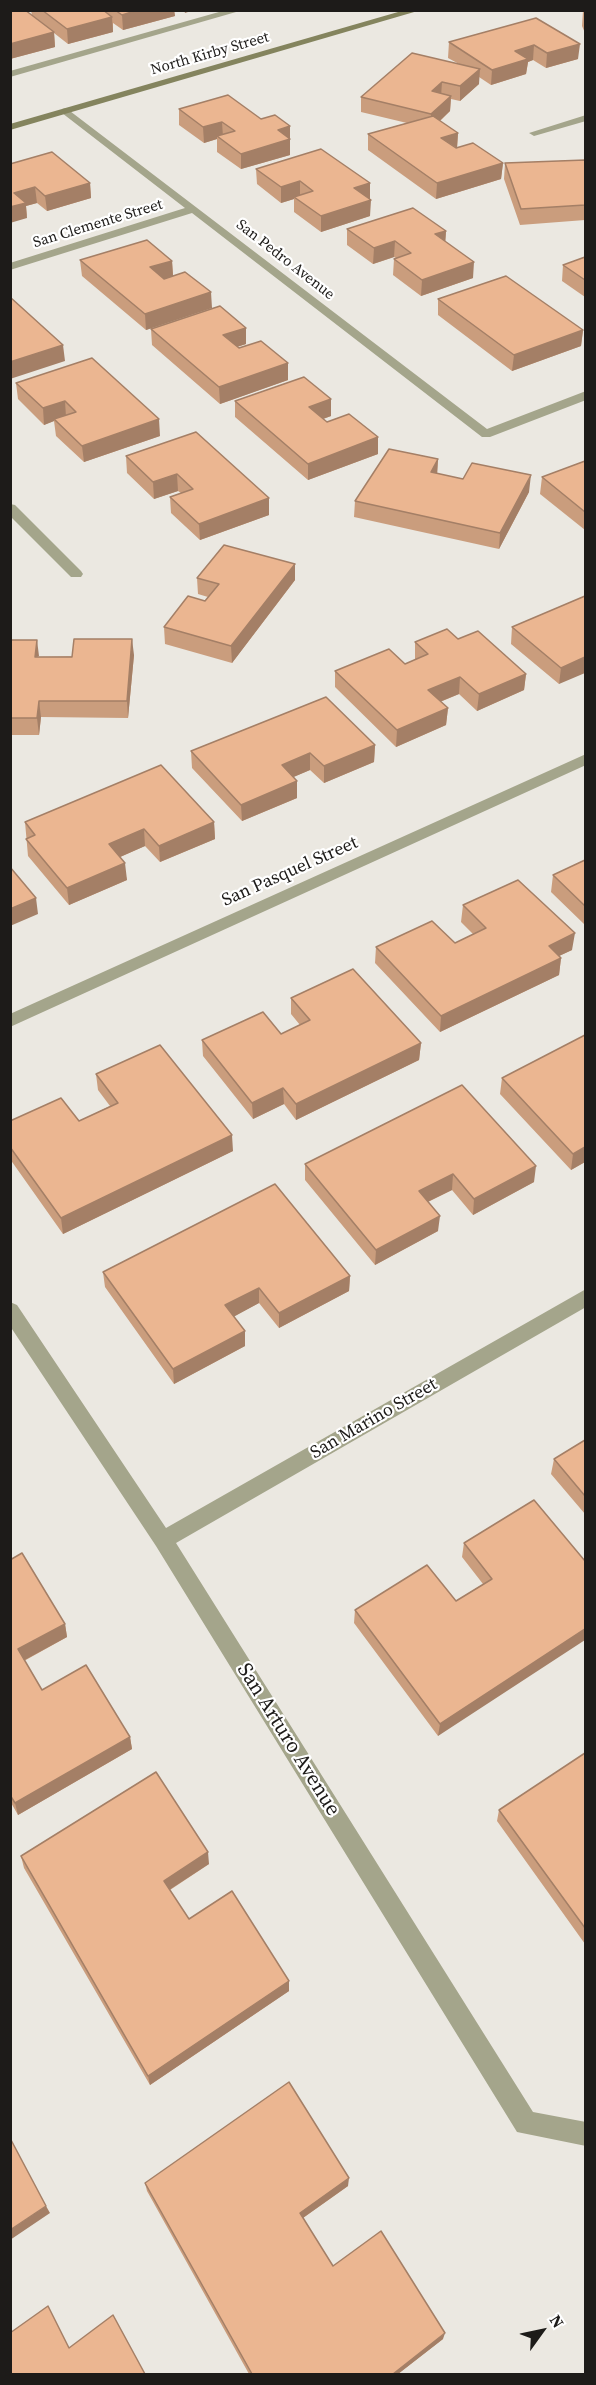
<!DOCTYPE html>
<html>
<head>
<meta charset="utf-8">
<style>
	body { margin:0 }
	#map { position:relative; width:596px; height:2385px; overflow:hidden; background:#ebe8e1; font-family:"Source Serif 4",serif }
	canvas { display:block }
	.frame { position:absolute; inset:0; border:12px solid #1d1b19; pointer-events:none }
	.north { position:absolute; left:512px; top:2301px; width:60px; height:60px; -webkit-text-stroke:4px #fff; paint-order:stroke; rotate:57deg; font-size:16px; font-weight:700; line-height:24px; text-align:center; color:#1d1b19 }
	.north::after { content:''; display:block; margin:auto; width:21px; height:27px; background:#1d1b19; clip-path:polygon(50% 0,100% 100%,50% 72%,0 100%) }
</style>
</head>
<body>
<div id="map">
<canvas width="596" height="2385"></canvas>
<div class="frame"></div>
<div class="north">N</div>
</div>
<script>
const ctx = document.querySelector('canvas').getContext('2d');
ctx.lineJoin = 'round';
function paint(path, color) { ctx.fillStyle = color; ctx.fill(path, 'evenodd'); }
function stroke(path, color, width, dash) { ctx.strokeStyle = color; ctx.lineWidth = width; ctx.lineCap = dash ? 'butt' : 'round'; ctx.setLineDash(dash || []); ctx.stroke(path); }
function label(font, color, halo, rows, align = 'center') {
  ctx.font = font + ' "Source Serif 4",serif'; ctx.lineWidth = 4.5; ctx.setLineDash([]); ctx.textBaseline = 'middle'; ctx.strokeStyle = halo; ctx.fillStyle = color; for (const [text, x, y, turn = 0] of rows) {
    ctx.save(); ctx.translate(x, y); ctx.rotate((+turn || 0) * Math.PI / 180); ctx.textAlign = isNaN(turn) ? turn : align; if (halo) ctx.strokeText(text, 0, 0); ctx.fillText(text, 0, 0); ctx.restore();
  }
}
paint(new Path2D(`
	M 226,10 L 243,10 L 10,77 L 10,71 Z`), '#a4a58b');
paint(new Path2D(`
	M 66,108 L 487,429 L 586,391 L 586,400 L 490,437 L 482,437 L 192,213 L 10,270 L 10,263 L 185,208 L 62,113 L 62,109 Z
	M 586,115 L 586,121 L 534,136 L 529,133 Z
	M 10,504 L 15,505 L 81,571 L 83,574 L 81,577 L 71,577 L 10,516 Z
	M 586,754 L 586,765 L 10,1027 L 10,1014 Z
	M 586,1289 L 586,1307 L 176,1543 L 533,2112 L 586,2122 L 586,2146 L 517,2132 L 156,1546 L 10,1326 L 10,1302 L 17,1305 L 166,1528 Z`), '#a4a58b');
paint(new Path2D(`
	M 405,10 L 421,10 L 10,130 L 10,124 Z`), '#84845e');
paint(new Path2D(`
	M 31,10 L 174,10 L 175,16 L 123,30 L 113,23 L 113,32 L 68,44 L 54,33 L 55,47 L 10,59 L 10,12 L 32,16 Z
	M 583,11 L 585,11 L 585,33 L 582,26 Z
	M 536,18 L 578,59 L 546,68 L 533,60 L 528,62 L 526,74 L 491,85 L 479,77 L 479,84 L 460,101 L 451,99 L 450,111 L 440,121 L 458,133 L 457,148 L 503,163 L 501,179 L 436,199 L 368,150 L 368,134 L 407,123 L 361,112 L 361,97 L 459,64 L 448,58 L 449,42 Z
	M 179,109 L 261,119 L 290,126 L 290,155 L 241,169 L 217,152 L 217,139 L 204,143 L 179,125 Z
	M 585,160 L 585,220 L 520,225 L 504,179 L 505,163 Z
	M 10,164 L 90,183 L 91,198 L 47,211 L 37,203 L 26,206 L 27,218 Z
	M 256,169 L 370,199 L 369,199 L 370,216 L 321,232 L 294,212 L 294,199 L 281,203 L 257,184 Z
	M 347,229 L 446,231 L 445,242 L 473,278 L 421,296 L 393,275 L 394,259 L 396,258 L 394,257 L 373,264 L 347,245 Z
	M 585,257 L 585,297 L 562,281 L 563,265 Z
	M 80,260 L 172,261 L 173,275 L 212,308 L 146,330 L 82,276 Z
	M 438,299 L 583,330 L 581,346 L 512,371 L 438,315 Z
	M 246,328 L 246,344 L 237,347 L 288,380 L 220,404 L 152,345 L 151,329 Z
	M 16,383 L 160,436 L 84,462 L 56,436 L 54,421 L 44,425 L 18,399 Z
	M 331,399 L 331,416 L 323,419 L 327,422 L 378,437 L 378,454 L 308,480 L 235,417 L 235,401 Z
	M 126,456 L 269,498 L 269,515 L 200,540 L 171,513 L 170,497 L 181,493 L 178,491 L 154,499 L 127,473 Z
	M 438,459 L 437,474 L 529,492 L 499,549 L 354,517 L 355,501 Z
	M 585,461 L 585,530 L 540,494 L 542,477 Z
	M 197,578 L 295,580 L 232,663 L 165,644 L 164,627 L 205,601 L 208,597 L 198,594 Z
	M 585,596 L 559,684 L 511,644 L 512,627 Z
	M 458,639 L 526,674 L 524,690 L 477,711 L 459,694 L 440,702 L 448,708 L 446,725 L 396,747 L 335,687 L 335,671 L 405,664 L 415,660 L 415,642 Z
	M 10,640 L 39,657 L 134,655 L 128,718 L 41,717 L 39,735 L 10,735 Z
	M 375,745 L 374,762 L 324,783 L 310,770 L 293,777 L 297,798 L 242,821 L 192,768 L 191,751 Z
	M 25,822 L 214,822 L 215,839 L 160,862 L 145,846 L 120,857 L 127,880 L 69,905 L 28,856 Z
	M 585,860 L 585,925 L 551,892 L 553,875 Z
	M 463,905 L 572,950 L 559,956 L 561,958 L 559,975 L 440,1032 L 375,963 L 376,947 L 455,943 L 473,934 L 461,922 Z
	M 291,998 L 421,1043 L 419,1060 L 296,1120 L 284,1104 L 253,1119 L 203,1056 L 202,1040 L 281,1034 L 300,1025 L 291,1014 Z
	M 96,1074 L 233,1151 L 63,1234 L 10,1159 L 10,1121 L 79,1121 L 110,1106 L 98,1090 Z
	M 502,1078 L 585,1162 L 571,1170 L 500,1094 Z
	M 462,1085 L 534,1182 L 473,1215 L 452,1190 L 428,1202 L 438,1231 L 375,1265 L 305,1180 L 305,1164 Z
	M 103,1272 L 350,1276 L 349,1291 L 279,1328 L 259,1303 L 234,1316 L 245,1346 L 174,1384 L 105,1287 Z
	M 585,1440 L 585,1514 L 551,1474 L 554,1459 Z
	M 464,1543 L 585,1561 L 438,1736 L 354,1623 L 355,1610 L 456,1601 L 483,1584 L 462,1557 Z
	M 10,1560 L 65,1624 L 67,1637 L 24,1661 L 42,1690 L 130,1737 L 132,1749 L 18,1815 L 10,1801 Z
	M 585,1753 L 585,1944 L 497,1821 L 499,1810 Z
	M 21,1856 L 209,1864 L 170,1890 L 189,1919 L 289,1981 L 289,1991 L 150,2085 L 24,1868 Z
	M 145,2183 L 348,2186 L 303,2218 L 333,2266 L 443,2339 L 398,2374 L 249,2374 L 147,2191 Z`), '#ca9d7d');
paint(new Path2D(`
	M 138,10 L 174,10 L 175,16 L 123,30 L 122,15 Z
	M 184,10 L 194,10 L 185,13 Z
	M 112,17 L 113,32 L 68,44 L 67,29 Z
	M 54,32 L 55,47 L 10,59 L 10,44 Z
	M 580,44 L 578,59 L 546,68 L 547,53 Z
	M 534,45 L 533,60 L 528,62 L 526,74 L 491,85 L 492,70 L 515,51 Z
	M 480,69 L 479,84 L 460,101 L 460,86 Z
	M 442,82 L 441,97 L 432,91 Z
	M 451,96 L 450,111 L 431,129 L 431,114 Z
	M 222,122 L 223,137 L 217,136 L 217,139 L 204,143 L 203,127 Z
	M 290,126 L 290,155 L 241,169 L 241,154 L 278,130 Z
	M 458,133 L 457,148 L 441,138 Z
	M 503,163 L 501,179 L 436,199 L 437,183 Z
	M 300,181 L 300,197 L 294,197 L 294,199 L 281,203 L 281,187 Z
	M 90,183 L 91,198 L 47,211 L 45,196 Z
	M 370,183 L 370,199 L 354,204 L 354,188 Z
	M 35,187 L 37,203 L 26,206 L 27,218 L 10,223 L 10,207 L 14,193 Z
	M 371,200 L 370,216 L 321,232 L 321,216 Z
	M 446,231 L 445,247 L 435,234 Z
	M 395,241 L 394,257 L 373,264 L 374,248 Z
	M 172,261 L 173,276 L 151,283 L 150,267 Z
	M 474,262 L 473,278 L 421,296 L 422,280 Z
	M 211,292 L 212,308 L 146,330 L 145,314 Z
	M 246,328 L 246,344 L 224,351 L 223,335 Z
	M 583,330 L 581,346 L 512,371 L 514,355 Z
	M 63,345 L 65,361 L 10,379 L 10,362 Z
	M 288,363 L 288,380 L 220,404 L 219,387 Z
	M 331,399 L 331,416 L 309,424 L 309,407 Z
	M 65,401 L 66,417 L 54,419 L 54,421 L 44,425 L 43,408 Z
	M 159,419 L 160,436 L 84,462 L 82,446 Z
	M 378,437 L 378,454 L 308,480 L 308,464 Z
	M 438,459 L 437,476 L 431,472 Z
	M 177,474 L 178,491 L 154,499 L 153,482 Z
	M 531,475 L 529,492 L 499,549 L 500,533 Z
	M 269,498 L 269,515 L 200,540 L 199,524 Z
	M 295,564 L 295,580 L 232,663 L 231,646 Z
	M 132,639 L 134,655 L 128,718 L 127,701 Z
	M 37,640 L 39,656 L 35,657 Z
	M 585,657 L 585,673 L 559,684 L 561,668 Z
	M 526,674 L 524,690 L 477,711 L 479,694 Z
	M 460,677 L 459,694 L 427,707 L 428,690 Z
	M 39,701 L 41,717 L 39,735 L 37,718 Z
	M 448,708 L 446,725 L 396,747 L 397,730 Z
	M 375,745 L 374,762 L 324,783 L 324,766 Z
	M 310,753 L 310,770 L 282,782 L 282,765 Z
	M 297,781 L 297,798 L 242,821 L 241,805 Z
	M 214,822 L 215,839 L 160,862 L 159,846 Z
	M 144,829 L 145,846 L 111,861 L 109,844 Z
	M 125,863 L 127,880 L 69,905 L 67,888 Z
	M 36,898 L 38,914 L 10,926 L 10,909 Z
	M 575,933 L 572,950 L 546,962 L 549,946 Z
	M 561,958 L 559,975 L 440,1032 L 441,1016 Z
	M 421,1043 L 419,1060 L 296,1120 L 296,1104 Z
	M 283,1088 L 284,1104 L 253,1119 L 252,1103 Z
	M 232,1135 L 233,1151 L 63,1234 L 61,1218 Z
	M 585,1147 L 585,1162 L 571,1170 L 573,1154 Z
	M 536,1166 L 534,1182 L 473,1215 L 474,1199 Z
	M 453,1174 L 452,1190 L 417,1207 L 419,1191 Z
	M 440,1216 L 438,1231 L 375,1265 L 376,1250 Z
	M 350,1276 L 349,1291 L 279,1328 L 279,1313 Z
	M 259,1288 L 259,1303 L 226,1321 L 225,1305 Z
	M 245,1331 L 245,1346 L 174,1384 L 173,1369 Z
	M 65,1624 L 67,1637 L 21,1662 L 18,1649 Z
	M 585,1629 L 585,1640 L 438,1736 L 440,1724 Z
	M 130,1737 L 132,1749 L 18,1815 L 15,1803 Z
	M 208,1852 L 209,1864 L 166,1892 L 164,1881 Z
	M 289,1981 L 289,1991 L 150,2085 L 148,2076 Z
	M 349,2178 L 348,2186 L 300,2220 L 300,2213 Z
	M 46,2206 L 50,2213 L 10,2240 L 10,2230 Z
	M 445,2333 L 443,2339 L 398,2374 L 393,2374 Z`), '#a47f66');
const building = new Path2D(`
	M 16,10 L 25,10 L 54,32 L 10,44 L 10,12 Z
	M 42,10 L 103,10 L 112,17 L 67,29 Z
	M 115,10 L 138,10 L 122,15 Z
	M 536,18 L 580,44 L 547,53 L 534,45 L 515,51 L 528,59 L 492,70 L 449,42 Z
	M 412,53 L 480,69 L 460,86 L 442,82 L 432,91 L 451,96 L 431,114 L 361,97 Z
	M 228,95 L 261,119 L 275,115 L 290,126 L 278,130 L 290,139 L 241,154 L 217,136 L 235,131 L 222,122 L 203,127 L 179,109 Z
	M 433,116 L 458,133 L 441,138 L 456,148 L 473,143 L 503,163 L 437,183 L 368,134 Z
	M 321,149 L 370,183 L 354,188 L 371,200 L 321,216 L 294,197 L 313,191 L 300,181 L 281,187 L 256,169 Z
	M 52,152 L 90,183 L 45,196 L 35,187 L 14,193 L 26,203 L 10,207 L 10,164 Z
	M 585,160 L 585,205 L 521,209 L 505,163 Z
	M 413,208 L 446,231 L 435,234 L 474,262 L 422,280 L 394,259 L 411,253 L 395,241 L 374,248 L 347,229 Z
	M 147,240 L 172,261 L 150,267 L 164,279 L 185,272 L 211,292 L 145,314 L 80,260 Z
	M 585,257 L 585,280 L 563,265 Z
	M 506,276 L 583,330 L 514,355 L 438,299 Z
	M 10,297 L 63,345 L 10,362 Z
	M 220,306 L 246,328 L 223,335 L 239,348 L 261,341 L 288,363 L 219,387 L 151,329 Z
	M 92,358 L 159,419 L 82,446 L 54,419 L 76,412 L 65,401 L 43,408 L 16,383 Z
	M 304,377 L 331,399 L 309,407 L 327,422 L 349,414 L 378,437 L 308,464 L 235,401 Z
	M 196,432 L 269,498 L 199,524 L 170,497 L 193,489 L 177,474 L 153,482 L 126,456 Z
	M 389,449 L 438,459 L 431,472 L 463,479 L 472,463 L 531,475 L 500,533 L 355,501 Z
	M 585,461 L 585,512 L 542,477 Z
	M 224,545 L 295,564 L 231,646 L 164,627 L 188,596 L 205,601 L 219,584 L 197,578 Z
	M 585,596 L 585,657 L 561,668 L 512,627 Z
	M 447,629 L 458,639 L 478,631 L 526,674 L 479,694 L 460,677 L 428,690 L 448,708 L 397,730 L 335,671 L 389,649 L 405,664 L 428,654 L 415,642 Z
	M 74,639 L 132,639 L 127,701 L 39,701 L 37,718 L 10,718 L 10,640 L 37,640 L 35,657 L 72,657 Z
	M 326,697 L 375,745 L 324,766 L 310,753 L 282,765 L 297,781 L 241,805 L 191,751 Z
	M 161,765 L 214,822 L 159,846 L 144,829 L 109,844 L 125,863 L 67,888 L 26,839 L 35,835 L 25,822 Z
	M 585,860 L 585,906 L 553,875 Z
	M 10,867 L 36,898 L 10,909 Z
	M 518,880 L 575,933 L 549,946 L 561,958 L 441,1016 L 376,947 L 432,921 L 455,943 L 486,928 L 463,905 Z
	M 353,969 L 421,1043 L 296,1104 L 283,1088 L 252,1103 L 202,1040 L 263,1012 L 281,1034 L 310,1020 L 291,998 Z
	M 585,1035 L 585,1147 L 573,1154 L 502,1078 Z
	M 160,1045 L 232,1135 L 61,1218 L 10,1147 L 10,1121 L 61,1098 L 79,1121 L 118,1103 L 96,1074 Z
	M 462,1085 L 536,1166 L 474,1199 L 453,1174 L 419,1191 L 440,1216 L 376,1250 L 305,1164 Z
	M 275,1184 L 350,1276 L 279,1313 L 259,1288 L 225,1305 L 245,1331 L 173,1369 L 103,1272 Z
	M 585,1440 L 585,1496 L 554,1459 Z
	M 534,1500 L 585,1561 L 585,1629 L 440,1724 L 355,1610 L 427,1565 L 456,1601 L 492,1579 L 464,1543 Z
	M 22,1553 L 65,1624 L 18,1649 L 42,1690 L 86,1665 L 130,1737 L 15,1803 L 10,1795 L 10,1560 Z
	M 585,1753 L 585,1928 L 499,1810 Z
	M 156,1772 L 208,1852 L 164,1881 L 189,1919 L 232,1891 L 289,1981 L 148,2076 L 21,1856 Z
	M 289,2082 L 349,2178 L 300,2213 L 333,2266 L 381,2231 L 445,2333 L 393,2374 L 252,2374 L 145,2183 Z
	M 10,2138 L 46,2206 L 10,2230 Z
	M 48,2306 L 69,2348 L 113,2315 L 145,2374 L 10,2374 L 10,2333 Z`);
paint(building, '#ebb691');
stroke(building, '#a47f66', 1.5);
label('15px', '#1d1b19', '#fff', [
	["North Kirby Street",210,54,-16],
	["San Clemente Street",98,224,-17],
	["San Pedro Avenue",285,260,38]
]);
label('18px', '#1d1b19', '#fff', [
	["San Pasquel Street",290,872,-24],
	["San Marino Street",374,1419,-30]
]);
label('21px', '#1d1b19', '#fff', [
	["San Arturo Avenue",288,1740,58]
]);
</script>
</body>
</html>
